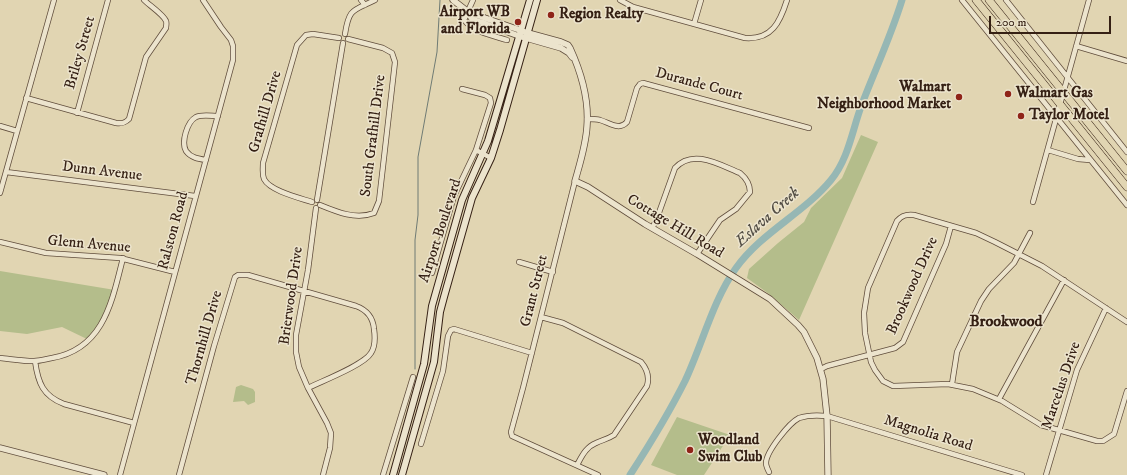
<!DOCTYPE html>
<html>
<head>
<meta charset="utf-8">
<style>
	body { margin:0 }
	#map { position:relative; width:1127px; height:475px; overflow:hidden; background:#e1d5b2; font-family:"IM FELL DW Pica",serif }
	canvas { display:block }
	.scale { position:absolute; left:989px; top:16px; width:122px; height:18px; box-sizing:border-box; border:2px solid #352014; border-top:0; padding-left:5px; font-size:12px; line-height:14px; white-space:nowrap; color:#352014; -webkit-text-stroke:3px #ece4cd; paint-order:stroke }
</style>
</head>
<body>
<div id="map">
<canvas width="1127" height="475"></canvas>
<div class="scale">200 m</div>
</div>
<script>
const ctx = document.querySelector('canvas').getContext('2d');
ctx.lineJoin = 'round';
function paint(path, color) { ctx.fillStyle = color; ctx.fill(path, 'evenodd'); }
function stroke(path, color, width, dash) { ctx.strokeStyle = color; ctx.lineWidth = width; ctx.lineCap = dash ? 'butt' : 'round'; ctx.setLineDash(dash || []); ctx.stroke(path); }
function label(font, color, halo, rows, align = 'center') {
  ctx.font = font + ' "IM FELL DW Pica",serif'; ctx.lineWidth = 3; ctx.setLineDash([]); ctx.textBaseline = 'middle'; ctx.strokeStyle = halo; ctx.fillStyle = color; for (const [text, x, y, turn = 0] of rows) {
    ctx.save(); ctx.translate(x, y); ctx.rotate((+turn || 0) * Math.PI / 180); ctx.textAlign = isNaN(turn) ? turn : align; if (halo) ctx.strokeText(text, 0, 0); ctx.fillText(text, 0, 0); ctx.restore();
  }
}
paint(new Path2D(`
	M 861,135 L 878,142 L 799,320 L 769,294 L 747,278 L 749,269 L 778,243 L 804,222 L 811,208 L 842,178 Z
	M 0,271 L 115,290 L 111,305 L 89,340 L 62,327 L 27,334 L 0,331 Z
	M 241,385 L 253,389 L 255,392 L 255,402 L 248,405 L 244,401 L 233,402 L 236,387 Z
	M 677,417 L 730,435 L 704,475 L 677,475 L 651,465 Z`), '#b4bd8b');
stroke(new Path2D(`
	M 415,369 L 415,240 L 418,215 L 418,157 L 437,52 L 440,0`), '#6f7b74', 1);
stroke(new Path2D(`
	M 630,475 C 650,444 669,413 685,381 C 702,345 713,300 736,268 C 762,232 804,213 831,180 C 849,158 852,130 862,104 C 875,70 891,36 902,0`), '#96b7b4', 7);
const minor = new Path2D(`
	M 361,0 L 365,5
	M 473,0 L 464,20 C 473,32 494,36 507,40
	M 620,0 L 633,7 L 745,38 C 772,40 780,22 787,0
	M 962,0 L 1127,205
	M 1006,0 L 1127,152
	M 694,24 L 701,0
	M 345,34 C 349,8 353,11 375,0
	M 1076,46 L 1127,61
	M 26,98 L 116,123 C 122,124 125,123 129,119 L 146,57 L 166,28 C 166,26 167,23 166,21 C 164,15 149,5 144,0
	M 77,113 L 108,0
	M 587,119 C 592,119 596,119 600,120 C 610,123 619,131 627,122 L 637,88 L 640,84 L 643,83 L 809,128
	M 0,126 L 17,131
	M 476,150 L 491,158
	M 1048,150 L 1078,159 L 1090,160
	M 206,160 C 199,159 191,158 186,151 C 181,142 187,122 196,117 C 202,114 212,116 218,116
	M 6,172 L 195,196
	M 575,181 L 523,388 L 511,432 L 512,436 L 598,475
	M 0,193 L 54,0
	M 317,200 L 343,43
	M 312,202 C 300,198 270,191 264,179 C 262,174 263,169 263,163 L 297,45 L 306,35 L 313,34 L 339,38
	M 1033,202 L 1089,0
	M 320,205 C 337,212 356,220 374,213 L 379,201 L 395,62 L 392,53 L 383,48 L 348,39
	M 316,208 L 308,270 L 296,335 L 296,352 L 299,367 L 308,388 L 327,423 L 331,433 L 330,448 L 323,475
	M 652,228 L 656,221 L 675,168 C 693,148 720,165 740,173 C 746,178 750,184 750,192 L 736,209 L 720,220 L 697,254
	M 0,242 L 46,253 L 120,258 L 175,272
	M 519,262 L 553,272
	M 432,273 L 454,196 L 476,150 L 491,103 L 490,98 L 485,95 L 462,89
	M 541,317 L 563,323 L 641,362 C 647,369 650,376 647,386 L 614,435 C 608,439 602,440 596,443 C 586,447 582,456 577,465
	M 1127,322 L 1042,266 L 995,242 L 976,233 L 914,215 C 907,214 902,215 897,221 L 868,288 L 864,313 L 865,333 L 871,362 L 875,370 L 883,381 L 893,386 L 948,384 L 973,389 L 1002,401 L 1041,425 L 1097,441 L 1103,441 L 1114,434 L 1127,391
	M 0,358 C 11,359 22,361 34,361 C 40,361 46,359 52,358 C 104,349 112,301 123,258
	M 35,361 C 38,383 43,396 64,404 L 134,423
	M 821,369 L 827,366 L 895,348 L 903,342 L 946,244 L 951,226
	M 952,384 L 957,352 L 981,301 L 989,289 L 1014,263 L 1030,233
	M 999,399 L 1064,280
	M 421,444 L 443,371 L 448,336 L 451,330 L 454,329 L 532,353
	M 769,472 C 768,470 766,466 766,463 C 766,452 789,423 799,418 C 808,415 818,415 827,416 L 1022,475
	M 120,475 L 233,60 L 233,46 L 231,40 L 221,27 L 203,0
	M 179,475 L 214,346 L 235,277 L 238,275 L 248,275 L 356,306 C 367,310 373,317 374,329 C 375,336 375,347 371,353 C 364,365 322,381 308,388
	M 383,475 L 413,377
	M 1046,475 L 1077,370 L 1106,308`);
const tertiary = new Path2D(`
	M 453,0 L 467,11 L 485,18 L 528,33 L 561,42 L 568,45 L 570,48 C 581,72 589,100 587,126 C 586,145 580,163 575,181 L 588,187 L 645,224 L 697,254 L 770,299 L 798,325 L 804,332 L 817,358 L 823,379 L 827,416 L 828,475
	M 467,11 L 472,19 L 519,36 L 561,48 L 569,53 L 572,57
	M 0,448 L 104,475`);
const secondary = new Path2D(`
	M 393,475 L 424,364 L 432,306 L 462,200 L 488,141 L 530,0
	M 402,475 L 434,362 L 440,312 L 444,297 L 472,198 L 491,158 L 500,130 L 537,0`);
const primary = new Path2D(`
	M 976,0 L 1127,187
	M 989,0 L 1127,171`);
stroke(minor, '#604d3c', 6);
stroke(tertiary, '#604d3c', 7);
stroke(secondary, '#352014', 8);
stroke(primary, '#352014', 8);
stroke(minor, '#ece4cd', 4.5);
stroke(tertiary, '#ece4cd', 5.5);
stroke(secondary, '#ece4cd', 6);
stroke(primary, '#e1d5b2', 7);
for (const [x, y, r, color] of [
	[551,15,4,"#8f2418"],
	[518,22,4,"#8f2418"],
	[1008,94,4,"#8f2418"],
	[959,97,4,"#8f2418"],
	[1021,116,4,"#8f2418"],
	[690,450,4,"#8f2418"]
]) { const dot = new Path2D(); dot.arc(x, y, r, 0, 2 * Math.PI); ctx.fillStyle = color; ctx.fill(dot); stroke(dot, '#ece4cd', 1.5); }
label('bold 15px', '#352014', '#ece4cd', [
	["Airport WB",510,13,"right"],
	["and Florida",510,30,"right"],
	["Region Realty",559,15],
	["Walmart",951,88,"right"],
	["Neighborhood Market",951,105,"right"],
	["Walmart Gas",1016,94],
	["Taylor Motel",1029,116],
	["Woodland",698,441],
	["Swim Club",698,458]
], 'left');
label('15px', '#352014', '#ece4cd', [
	["Briley Street",81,53,-74],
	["Durande Court",699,85,15],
	["Grafhill Drive",266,112,-74],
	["South Grafhill Drive",374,136,-83],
	["Dunn Avenue",102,172,7],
	["Cottage Hill Road",675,227,31],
	["Ralston Road",174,231,-75],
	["Airport Boulevard",441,231,-72],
	["Glenn Avenue",89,245,5],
	["Brookwood Drive",913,286,-66],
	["Grant Street",535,291,-76],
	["Brierwood Drive",292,296,-82],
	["Thornhill Drive",205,338,-74],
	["Marcelus Drive",1062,386,-71],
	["Magnolia Road",928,434,17]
]);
label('italic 16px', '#524d44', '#ece4cd', [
	["Eslava Creek",768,218,-42]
]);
label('bold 16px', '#352014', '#ece4cd', [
	["Brookwood",1006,323]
]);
</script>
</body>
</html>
